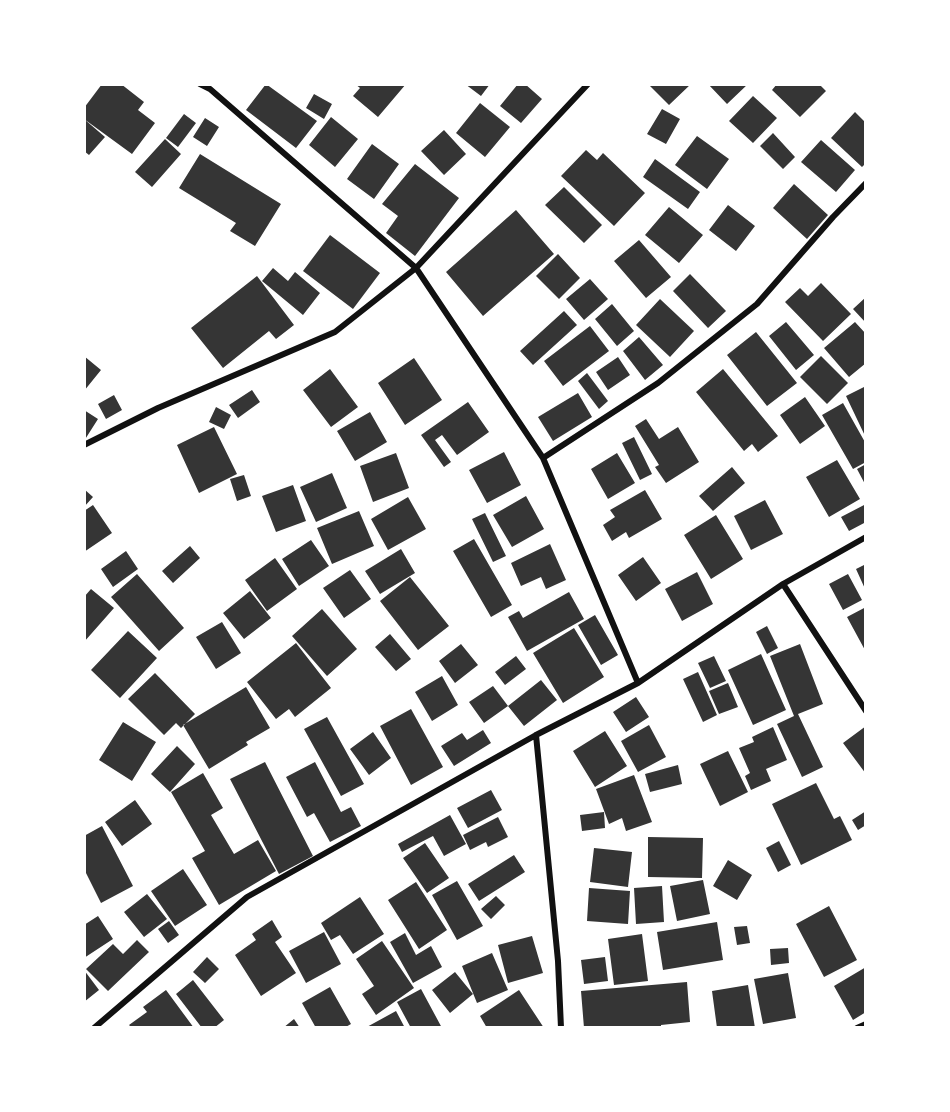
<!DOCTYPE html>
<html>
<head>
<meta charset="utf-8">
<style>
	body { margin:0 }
	#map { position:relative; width:950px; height:1112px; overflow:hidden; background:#fff; font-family:Roboto,sans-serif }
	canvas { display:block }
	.frame { position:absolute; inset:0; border:86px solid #fff; pointer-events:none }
</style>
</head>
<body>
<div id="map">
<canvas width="950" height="1112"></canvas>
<div class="frame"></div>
</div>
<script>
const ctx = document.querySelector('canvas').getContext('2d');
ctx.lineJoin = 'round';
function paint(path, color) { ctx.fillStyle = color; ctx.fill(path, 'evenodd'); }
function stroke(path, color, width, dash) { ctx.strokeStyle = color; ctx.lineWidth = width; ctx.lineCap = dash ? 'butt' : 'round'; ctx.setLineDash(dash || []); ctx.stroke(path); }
paint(new Path2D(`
	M 102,84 L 121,84 L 144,102 L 138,110 L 155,123 L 132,154 L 84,119 L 84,108 Z
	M 266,84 L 317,121 L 296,148 L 246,110 Z
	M 355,84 L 406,84 L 378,117 L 353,96 L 360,88 Z
	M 465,84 L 490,84 L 481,96 Z
	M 518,84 L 525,84 L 542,99 L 521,123 L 500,106 Z
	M 648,84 L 691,84 L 669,105 Z
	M 708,84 L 748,84 L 727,104 Z
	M 777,84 L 819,84 L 826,91 L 800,117 L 772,90 Z
	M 314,94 L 332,104 L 324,119 L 306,108 Z
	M 753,96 L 777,118 L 753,143 L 729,121 Z
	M 480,103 L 510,127 L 485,157 L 456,133 Z
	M 662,109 L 680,119 L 666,144 L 647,134 Z
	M 855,112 L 866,123 L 866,163 L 862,167 L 831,138 Z
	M 184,114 L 196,123 L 178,147 L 166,138 Z
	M 331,117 L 358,139 L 335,167 L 309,145 Z
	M 205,118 L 219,127 L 207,146 L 193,137 Z
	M 84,119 L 105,137 L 89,155 L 84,151 Z
	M 444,130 L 466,154 L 444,175 L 421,151 Z
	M 773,133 L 795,157 L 783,169 L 760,146 Z
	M 697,136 L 729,159 L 707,189 L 675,165 Z
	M 165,139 L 181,154 L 152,187 L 135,172 Z
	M 821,140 L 855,170 L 836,192 L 801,162 Z
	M 372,144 L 399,164 L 374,199 L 347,179 Z
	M 586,150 L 597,160 L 603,153 L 645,193 L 614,226 L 561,176 Z
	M 200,154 L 281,204 L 255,246 L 230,231 L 236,223 L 179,188 Z
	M 655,159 L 700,192 L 688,209 L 643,177 Z
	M 415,164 L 459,198 L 415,256 L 386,233 L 398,216 L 382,204 Z
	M 794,184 L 828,215 L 807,239 L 773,208 Z
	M 564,187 L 602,225 L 584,243 L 545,205 Z
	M 728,205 L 755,226 L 736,251 L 709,230 Z
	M 669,207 L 703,235 L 679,263 L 645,235 Z
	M 516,210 L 554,254 L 483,316 L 446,272 Z
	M 330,235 L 380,273 L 353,309 L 303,271 Z
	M 639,240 L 671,277 L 646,298 L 614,261 Z
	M 558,254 L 580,278 L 559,299 L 536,276 Z
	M 273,268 L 288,281 L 295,272 L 320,293 L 303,315 L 262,281 Z
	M 690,274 L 726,311 L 708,328 L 673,291 Z
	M 257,276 L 294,325 L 276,339 L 269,331 L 223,368 L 191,328 Z
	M 590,279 L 608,299 L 584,320 L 566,299 Z
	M 821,283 L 851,314 L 823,341 L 785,302 L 800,288 L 808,296 Z
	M 866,297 L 866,323 L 853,309 Z
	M 660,299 L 694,331 L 670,357 L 636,325 Z
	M 612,304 L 634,331 L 617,346 L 595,319 Z
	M 564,311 L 577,325 L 533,365 L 520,351 Z
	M 786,322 L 814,355 L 796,370 L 769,336 Z
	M 855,322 L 866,334 L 866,363 L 849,377 L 824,348 Z
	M 590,326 L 609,351 L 563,386 L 544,361 Z
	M 756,332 L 797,383 L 767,406 L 727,355 Z
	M 639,337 L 663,365 L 645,380 L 623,351 Z
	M 84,356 L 101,370 L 84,391 Z
	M 821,356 L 848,383 L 827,404 L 800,377 Z
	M 618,357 L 630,375 L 608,390 L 596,372 Z
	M 414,358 L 442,400 L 405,425 L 378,383 Z
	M 330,369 L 358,407 L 331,427 L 303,390 Z
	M 723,369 L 778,436 L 758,452 L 752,444 L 744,451 L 696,392 Z
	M 587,373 L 608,401 L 599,409 L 578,381 Z
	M 866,386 L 866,438 L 846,396 Z
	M 252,390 L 260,402 L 238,418 L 229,405 Z
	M 578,393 L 592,417 L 553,441 L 538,417 Z
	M 114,395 L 122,410 L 106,419 L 98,404 Z
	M 805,397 L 825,426 L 800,444 L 780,415 Z
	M 468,402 L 489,432 L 457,455 L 442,435 L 435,440 L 451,462 L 444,467 L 421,435 Z
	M 843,403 L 866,444 L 866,462 L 853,469 L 822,415 Z
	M 216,407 L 231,415 L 224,429 L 209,422 Z
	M 84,410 L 98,419 L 84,441 Z
	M 370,412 L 387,442 L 355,461 L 337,431 Z
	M 646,419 L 659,439 L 678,427 L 699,462 L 666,483 L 655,467 L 659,465 L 635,426 Z
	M 214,427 L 237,474 L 199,493 L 177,445 Z
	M 634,437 L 652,474 L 640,480 L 622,443 Z
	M 504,452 L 521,485 L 487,503 L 469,470 Z
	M 396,453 L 409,488 L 373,502 L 360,466 Z
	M 617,453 L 635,483 L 608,499 L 591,469 Z
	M 837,460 L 860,499 L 829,517 L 806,477 Z
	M 866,464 L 866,486 L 857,469 Z
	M 732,467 L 745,483 L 713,511 L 699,496 Z
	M 332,473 L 347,508 L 316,522 L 300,487 Z
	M 244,475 L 251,496 L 237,501 L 230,479 Z
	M 293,485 L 306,521 L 276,532 L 262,496 Z
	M 84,489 L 93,497 L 84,507 Z
	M 645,490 L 662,519 L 629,538 L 626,532 L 612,541 L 603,525 L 615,517 L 610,510 Z
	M 526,496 L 544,529 L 512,547 L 493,515 Z
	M 408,497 L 426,529 L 388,550 L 371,519 Z
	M 765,500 L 783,534 L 751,550 L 734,516 Z
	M 866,504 L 866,522 L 849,531 L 841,517 Z
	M 93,505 L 112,533 L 84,552 L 84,511 Z
	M 359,511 L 374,546 L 332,564 L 317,528 Z
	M 485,513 L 506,556 L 493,562 L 472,519 Z
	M 716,515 L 743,559 L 711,579 L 684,535 Z
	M 474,539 L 512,605 L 491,617 L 453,551 Z
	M 311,540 L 329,566 L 299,586 L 282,559 Z
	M 550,544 L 566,580 L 546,589 L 541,577 L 521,586 L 511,563 Z
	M 190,546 L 200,558 L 173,583 L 162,571 Z
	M 401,549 L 415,573 L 380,594 L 365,571 Z
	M 126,551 L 138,569 L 113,587 L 101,569 Z
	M 643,557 L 661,583 L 636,601 L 618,575 Z
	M 275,558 L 297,589 L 267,611 L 245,580 Z
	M 866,564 L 866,591 L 856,569 Z
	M 350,570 L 371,599 L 344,618 L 323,588 Z
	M 697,572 L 713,604 L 682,621 L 665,589 Z
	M 137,574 L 184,628 L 159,651 L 111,597 Z
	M 848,574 L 862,600 L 843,610 L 829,584 Z
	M 410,577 L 449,626 L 418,650 L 380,601 Z
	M 91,589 L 114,608 L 84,642 L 84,597 Z
	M 250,591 L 271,618 L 244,639 L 223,613 Z
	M 569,592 L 584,619 L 527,651 L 508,617 L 519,611 L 523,618 Z
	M 866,607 L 866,652 L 847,617 Z
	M 322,609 L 357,649 L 327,676 L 292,636 Z
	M 595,615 L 618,655 L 601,665 L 578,625 Z
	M 222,622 L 241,653 L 216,669 L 196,637 Z
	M 767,626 L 778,648 L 767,654 L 756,632 Z
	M 574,628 L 604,677 L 563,703 L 533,653 Z
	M 128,631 L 157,658 L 120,698 L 91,670 Z
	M 390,634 L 411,659 L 396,671 L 375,647 Z
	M 296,643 L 331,688 L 295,717 L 289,709 L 276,719 L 247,682 Z
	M 461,644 L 478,665 L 455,683 L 439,661 Z
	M 800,644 L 823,704 L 798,714 L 823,767 L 802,777 L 777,724 L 794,716 L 770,656 Z
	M 761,654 L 786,710 L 753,725 L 728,670 Z
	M 516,656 L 526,669 L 505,685 L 495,672 Z
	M 714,656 L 726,681 L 710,688 L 698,663 Z
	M 698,672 L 717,715 L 703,722 L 683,679 Z
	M 155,673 L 195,714 L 181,728 L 176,723 L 164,735 L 128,699 Z
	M 442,676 L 458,705 L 432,721 L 415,692 Z
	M 541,680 L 557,700 L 524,726 L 508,706 Z
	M 728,683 L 738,707 L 719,714 L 709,691 Z
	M 493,686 L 508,706 L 484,723 L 469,702 Z
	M 246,687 L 270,728 L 246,742 L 248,745 L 209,769 L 183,725 Z
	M 636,697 L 649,717 L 626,732 L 613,712 Z
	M 411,709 L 443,767 L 411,785 L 380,726 Z
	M 327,717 L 364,784 L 341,796 L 304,729 Z
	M 123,722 L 156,742 L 132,781 L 99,760 Z
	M 649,725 L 666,757 L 638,772 L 621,741 Z
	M 866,726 L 866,774 L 843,743 Z
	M 773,727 L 787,760 L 766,769 L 771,781 L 751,790 L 745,776 L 750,773 L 739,748 L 754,742 L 752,737 Z
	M 483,730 L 491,743 L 454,766 L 441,746 L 462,733 L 467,740 Z
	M 605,731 L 627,766 L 595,787 L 573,751 Z
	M 373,732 L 391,758 L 369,775 L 350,749 Z
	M 177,746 L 195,764 L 170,792 L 151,774 Z
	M 728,751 L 748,792 L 720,806 L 700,764 Z
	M 265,762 L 313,856 L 279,874 L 230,779 Z
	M 315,762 L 341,812 L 351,807 L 361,826 L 330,842 L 314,813 L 307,817 L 286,777 Z
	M 678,765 L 682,784 L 650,792 L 645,774 Z
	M 203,773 L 223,808 L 211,815 L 234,854 L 258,840 L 276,871 L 219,905 L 192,858 L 205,851 L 171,792 Z
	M 634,775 L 652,822 L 626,831 L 622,818 L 609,824 L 596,789 Z
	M 816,783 L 834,819 L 840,816 L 852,840 L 801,865 L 772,804 Z
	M 491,790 L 502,810 L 468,828 L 457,808 Z
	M 135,800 L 152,824 L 122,846 L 105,822 Z
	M 866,811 L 866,825 L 858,830 L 852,820 Z
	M 604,812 L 605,828 L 582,831 L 580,815 Z
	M 450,815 L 466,844 L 444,856 L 433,836 L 402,852 L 398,844 Z
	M 498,817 L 508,837 L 488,847 L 486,842 L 470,850 L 463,835 Z
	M 102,826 L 133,886 L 101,903 L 84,869 L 84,836 Z
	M 648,837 L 703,838 L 702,878 L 648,877 Z
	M 779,841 L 791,865 L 778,872 L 766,848 Z
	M 425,843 L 449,878 L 427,893 L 403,858 Z
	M 594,848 L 632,852 L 628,887 L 590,882 Z
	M 514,855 L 525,872 L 479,901 L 468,884 Z
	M 728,860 L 752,875 L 737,900 L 713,886 Z
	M 183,869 L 207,905 L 175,926 L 151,891 Z
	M 703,880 L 710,914 L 677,921 L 670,886 Z
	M 457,881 L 483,926 L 457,940 L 432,895 Z
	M 416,882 L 447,930 L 419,949 L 388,900 Z
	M 662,886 L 664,922 L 636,924 L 634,888 Z
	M 589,888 L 630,891 L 628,924 L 587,921 Z
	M 147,894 L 167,919 L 144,937 L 124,912 Z
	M 496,896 L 505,905 L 491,919 L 481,909 Z
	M 360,897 L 384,934 L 353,954 L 340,935 L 331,940 L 321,923 Z
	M 829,906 L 857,960 L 824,977 L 796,924 Z
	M 98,916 L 113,939 L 84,958 L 84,925 Z
	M 272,920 L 282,937 L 275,942 L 296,973 L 261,996 L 235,955 L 256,940 L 252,934 Z
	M 169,921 L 179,935 L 168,943 L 158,929 Z
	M 717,922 L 723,960 L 663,970 L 657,932 Z
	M 747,926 L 750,943 L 737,945 L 734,927 Z
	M 324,932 L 341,964 L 306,983 L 289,951 Z
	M 405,933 L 416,955 L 431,946 L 442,967 L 413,983 L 390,942 Z
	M 642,934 L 648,981 L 614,985 L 608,939 Z
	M 532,936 L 543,973 L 508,983 L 498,945 Z
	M 137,940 L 149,952 L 108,991 L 86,969 L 113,944 L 123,954 Z
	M 382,941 L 414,988 L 376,1015 L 362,994 L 374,986 L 356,959 Z
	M 788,948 L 789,963 L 771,965 L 770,949 Z
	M 492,953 L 508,990 L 477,1003 L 462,966 Z
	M 207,957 L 219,969 L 205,983 L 193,972 Z
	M 605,957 L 608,981 L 584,984 L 581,960 Z
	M 866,967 L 866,1012 L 853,1020 L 834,986 Z
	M 84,970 L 99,990 L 84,1002 Z
	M 455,972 L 473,994 L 450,1013 L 432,990 Z
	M 788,973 L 796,1018 L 763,1024 L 754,979 Z
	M 193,980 L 224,1020 L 214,1028 L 202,1028 L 176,994 Z
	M 687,982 L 690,1022 L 661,1025 L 661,1028 L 584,1028 L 581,991 Z
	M 748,985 L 755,1028 L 717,1028 L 712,991 Z
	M 330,987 L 351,1024 L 344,1028 L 316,1028 L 302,1003 Z
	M 421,989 L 442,1028 L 411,1028 L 397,1002 Z
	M 166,990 L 194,1028 L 132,1028 L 129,1025 L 147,1012 L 143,1007 Z
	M 519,990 L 544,1028 L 487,1028 L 480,1016 Z
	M 396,1011 L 405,1028 L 365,1028 Z
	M 294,1019 L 300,1028 L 283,1028 Z`), '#353535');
stroke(new Path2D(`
	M 200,84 L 210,89 L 416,268 L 543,458 L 638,683
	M 84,445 L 158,408 L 335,332 L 416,268 L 588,84
	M 543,458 L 658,383 L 757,304 L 833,217 L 866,183
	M 783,584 L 866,711
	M 536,735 L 558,961 L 561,1028
	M 94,1028 L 247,897 L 536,735 L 638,683 L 783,584 L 866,537
	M 857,1028 L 866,1024`), '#111', 6);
</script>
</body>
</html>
